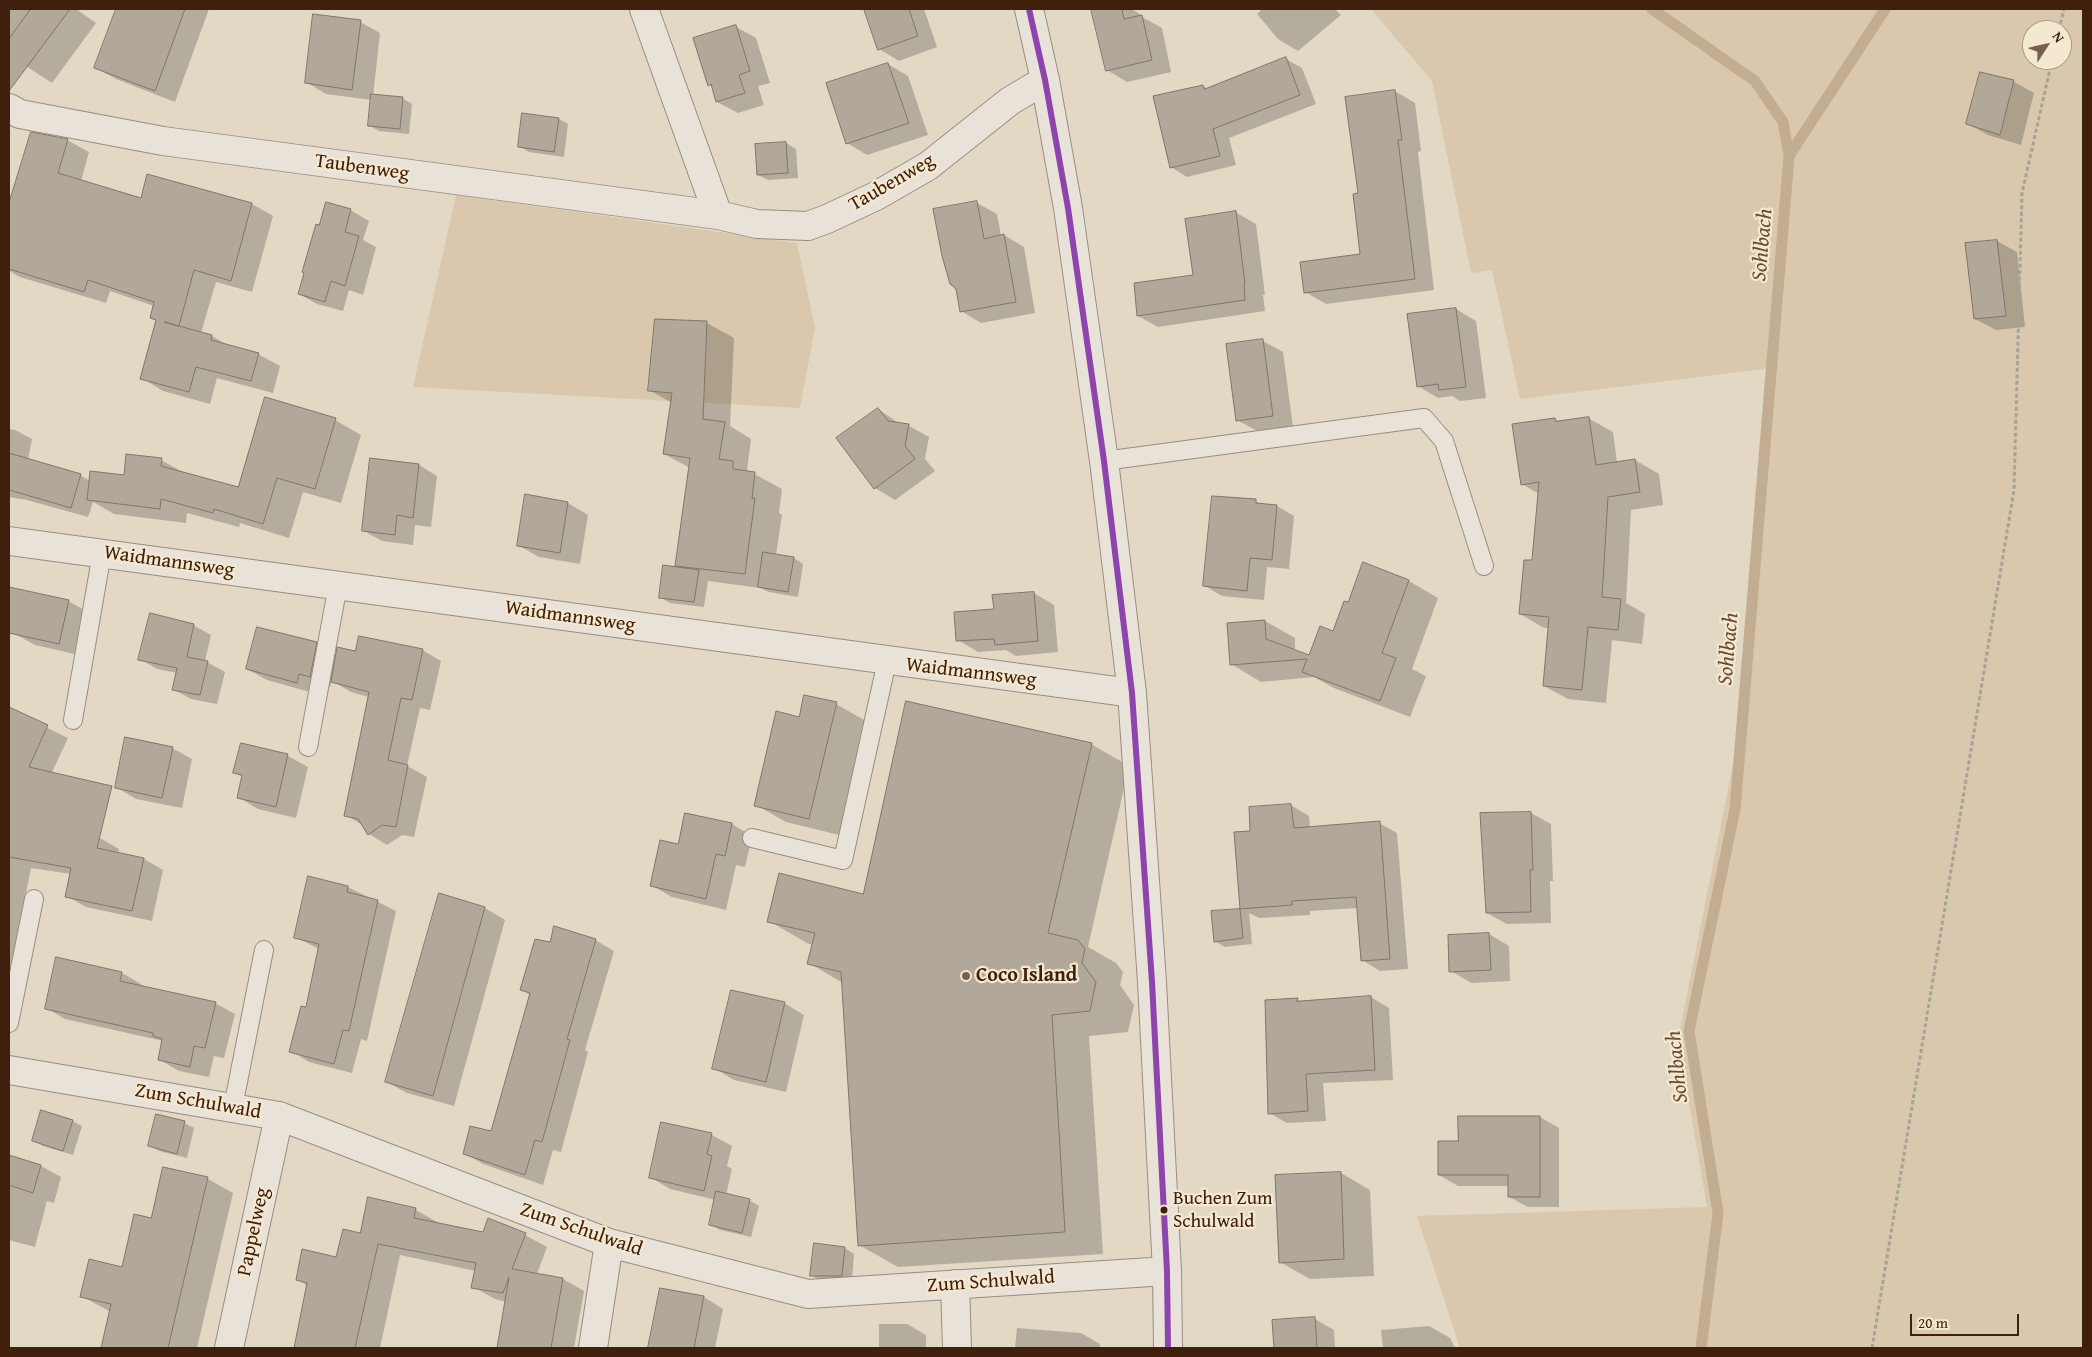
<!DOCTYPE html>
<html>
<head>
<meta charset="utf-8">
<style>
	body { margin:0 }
	#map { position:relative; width:2092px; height:1357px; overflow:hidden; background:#e2d8c4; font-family:"Gentium Book Plus",serif }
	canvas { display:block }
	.frame { position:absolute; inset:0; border:10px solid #40200d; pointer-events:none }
	.north { position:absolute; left:2022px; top:20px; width:50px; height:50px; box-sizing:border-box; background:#f5e8d0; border:1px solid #ad9882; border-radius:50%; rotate:55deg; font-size:14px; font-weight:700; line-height:20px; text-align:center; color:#40200d }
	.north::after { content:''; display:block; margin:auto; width:18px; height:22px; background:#79604d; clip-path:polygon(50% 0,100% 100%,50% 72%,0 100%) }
	.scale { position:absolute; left:1910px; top:1314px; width:109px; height:22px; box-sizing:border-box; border:2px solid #40200d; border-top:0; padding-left:6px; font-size:15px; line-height:18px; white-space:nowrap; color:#40200d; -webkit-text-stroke:4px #f5e8d0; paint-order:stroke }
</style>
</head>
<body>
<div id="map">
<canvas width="2092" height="1357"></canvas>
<div class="frame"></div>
<div class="north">N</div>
<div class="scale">20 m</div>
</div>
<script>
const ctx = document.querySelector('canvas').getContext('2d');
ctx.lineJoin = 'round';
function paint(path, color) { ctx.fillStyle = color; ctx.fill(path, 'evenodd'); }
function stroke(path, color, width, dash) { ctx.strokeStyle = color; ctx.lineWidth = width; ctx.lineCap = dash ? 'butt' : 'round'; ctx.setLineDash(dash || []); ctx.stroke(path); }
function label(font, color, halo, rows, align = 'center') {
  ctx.font = font + ' "Gentium Book Plus",serif'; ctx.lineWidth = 4.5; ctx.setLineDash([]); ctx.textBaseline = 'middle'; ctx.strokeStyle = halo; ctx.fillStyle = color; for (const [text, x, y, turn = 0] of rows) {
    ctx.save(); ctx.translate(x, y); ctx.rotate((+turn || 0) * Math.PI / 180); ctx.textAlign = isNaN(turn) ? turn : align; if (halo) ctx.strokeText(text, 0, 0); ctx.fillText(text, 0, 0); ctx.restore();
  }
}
paint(new Path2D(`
	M 1371,9 L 2083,9 L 2083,1348 L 1460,1348 L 1417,1216 L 1707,1207 L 1678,1039 L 1737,744 L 1771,368 L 1520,399 L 1492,270 L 1471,273 L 1432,81 ZM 2032,30 L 2062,30 L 2062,60 L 2032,60 Z
	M 456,195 L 797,243 L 815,328 L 800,408 L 413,387 Z`), '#d9c8ad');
paint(new Path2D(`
	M 9,9 L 76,9 L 96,23 L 52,83 L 9,55 Z
	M 136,9 L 209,9 L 175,102 L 116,79 L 96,68 L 133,16 Z
	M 866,9 L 924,9 L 937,47 L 899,61 L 879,49 Z
	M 1092,9 L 1131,9 L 1140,14 L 1140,16 L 1162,28 L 1171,72 L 1127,82 L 1107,70 Z
	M 1262,9 L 1335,9 L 1341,15 L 1298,51 L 1278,39 L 1257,14 Z
	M 360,22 L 380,33 L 373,96 L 402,98 L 412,104 L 409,134 L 379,131 L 369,125 L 372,100 L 326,94 L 306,82 Z
	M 736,27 L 756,38 L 770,83 L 758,86 L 764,105 L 738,113 L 717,102 L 713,87 L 709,85 Z
	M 1286,59 L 1302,68 L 1316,104 L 1229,138 L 1236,165 L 1187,177 L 1171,167 L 1203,86 L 1208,89 Z
	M 888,64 L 908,76 L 928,135 L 867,155 L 847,143 Z
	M 1981,74 L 2014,82 L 2034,93 L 2021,145 L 1988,135 L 1968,124 Z
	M 1395,91 L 1415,103 L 1421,151 L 1418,152 L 1434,290 L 1326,304 L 1305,292 L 1361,255 L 1359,194 Z
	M 559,119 L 568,124 L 564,157 L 529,152 L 519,146 Z
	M 67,140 L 89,152 L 81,181 L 142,200 L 252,204 L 273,216 L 252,292 L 216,282 L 201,333 L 212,336 L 229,346 L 258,354 L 280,366 L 273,393 L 217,378 L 210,404 L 163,391 L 142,378 L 157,321 L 151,318 L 154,306 L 110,291 L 106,303 L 20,277 L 9,271 L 9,232 L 20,193 Z
	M 786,143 L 796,149 L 798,178 L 768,180 L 758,175 Z
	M 977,203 L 997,214 L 1001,236 L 1004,235 L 1024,247 L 1035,313 L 981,323 L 961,311 Z
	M 350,210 L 369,221 L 363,240 L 376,247 L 363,295 L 349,290 L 343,311 L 317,304 L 299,294 L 320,226 Z
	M 1235,212 L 1256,224 L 1265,295 L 1263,295 L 1265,311 L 1158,327 L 1138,316 L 1194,276 Z
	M 1997,241 L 2017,252 L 2025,327 L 1996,330 L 1975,319 Z
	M 1456,309 L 1476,321 L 1486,398 L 1460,401 L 1452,396 L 1438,398 L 1418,386 Z
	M 707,323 L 734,338 L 730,426 L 751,439 L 747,470 L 782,489 L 779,513 L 782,515 L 776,555 L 794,558 L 803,564 L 798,597 L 769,592 L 760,588 L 708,581 L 704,607 L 670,603 L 660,597 L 683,569 L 677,565 L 690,468 L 664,454 L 672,403 L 649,390 Z
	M 1263,341 L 1283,352 L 1293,427 L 1257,431 L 1237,420 Z
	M 878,409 L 900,424 L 909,426 L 929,437 L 925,459 L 935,471 L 895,500 L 875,488 Z
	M 1588,418 L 1613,432 L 1617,463 L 1635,460 L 1659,474 L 1663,505 L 1631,510 L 1626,603 L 1645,614 L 1642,644 L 1612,640 L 1606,703 L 1568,699 L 1544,686 L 1550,628 L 1544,628 L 1520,614 L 1533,562 L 1539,494 L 1522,484 L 1554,419 L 1559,422 Z
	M 335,420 L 361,435 L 341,503 L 303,492 L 289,538 L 240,523 L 239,527 L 187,513 L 186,523 L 114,514 L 93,502 L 88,517 L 27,500 L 9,497 L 9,429 L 15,430 L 32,439 L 28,460 L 80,475 L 90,481 L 125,476 L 161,460 L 188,475 L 239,488 Z
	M 419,465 L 437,476 L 431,527 L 415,525 L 413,545 L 382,541 L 364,531 Z
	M 1255,501 L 1262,505 L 1277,506 L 1294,516 L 1289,569 L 1267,567 L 1264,600 L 1222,596 L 1205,586 Z
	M 568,503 L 588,515 L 580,564 L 539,557 L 518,545 Z
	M 1409,581 L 1438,598 L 1412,669 L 1426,676 L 1410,717 L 1334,688 L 1314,677 L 1261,682 L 1231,664 L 1265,621 L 1295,638 L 1295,651 L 1310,656 L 1334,633 L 1349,603 Z
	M 9,588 L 68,601 L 88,612 L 79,655 L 35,645 L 15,634 L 17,628 L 9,636 Z
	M 1034,593 L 1054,605 L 1058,652 L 1016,656 L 1006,650 L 978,652 L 958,640 L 995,611 L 994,596 Z
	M 193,625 L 211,635 L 205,661 L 225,672 L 217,704 L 191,699 L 173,689 L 177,673 L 157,669 L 140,659 Z
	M 316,643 L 337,655 L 422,650 L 441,661 L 430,710 L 420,708 L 407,766 L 427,777 L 414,837 L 402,835 L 387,845 L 369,834 L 364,826 L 346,815 L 369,697 L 351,692 L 332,681 L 330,687 L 319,684 L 317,694 L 267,680 L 247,669 Z
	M 836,704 L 866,721 L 839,835 L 786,822 L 756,805 L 800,718 Z
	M 9,709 L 68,738 L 46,785 L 9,768 Z
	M 242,744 L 288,756 L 308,767 L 296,818 L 258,809 L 238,797 L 243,777 L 235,773 Z
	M 1091,744 L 1129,766 L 1088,947 L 1116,963 L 1123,972 L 1120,985 L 1134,1005 L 1128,1032 L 1089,1036 L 1103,1254 L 898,1267 L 859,1245 L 843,983 L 809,963 L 813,945 L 807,943 L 769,921 L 863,896 Z
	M 172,748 L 192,759 L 182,808 L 136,799 L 116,787 Z
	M 1291,805 L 1309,816 L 1310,828 L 1379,823 L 1397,833 L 1408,969 L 1380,971 L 1362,960 L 1358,908 L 1310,911 L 1310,915 L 1259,918 L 1249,913 L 1252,944 L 1225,947 L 1215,941 L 1213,912 L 1241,910 L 1235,833 L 1252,832 Z
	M 1531,813 L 1551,824 L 1553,881 L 1550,881 L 1551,923 L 1507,924 L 1487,913 L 1481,814 Z
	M 686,814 L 732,824 L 752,836 L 745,867 L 736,865 L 726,910 L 672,897 L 651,885 L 679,845 Z
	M 9,818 L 100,838 L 119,849 L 118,854 L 144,859 L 163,870 L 152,921 L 86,907 L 67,896 L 71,874 L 31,868 L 9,978 Z
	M 309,878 L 348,887 L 396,911 L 367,1041 L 361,1039 L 352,1073 L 309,1062 L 291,1051 L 307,1008 L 319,949 L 295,937 Z
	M 440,895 L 485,908 L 505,920 L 454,1106 L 407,1093 L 387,1082 Z
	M 1489,934 L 1509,946 L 1510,981 L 1471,983 L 1451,971 Z
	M 595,940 L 614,951 L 585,1050 L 588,1052 L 561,1152 L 553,1150 L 543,1185 L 483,1164 L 464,1153 L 492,1132 L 530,995 L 522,990 L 550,944 Z
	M 122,973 L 141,984 L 140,987 L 215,1003 L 235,1014 L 224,1058 L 214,1056 L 209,1077 L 179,1071 L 160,1060 L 163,1041 L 65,1019 L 46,1008 Z
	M 1371,997 L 1389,1008 L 1393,1080 L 1323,1083 L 1326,1121 L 1287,1123 L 1269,1113 L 1297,999 L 1302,1002 Z
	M 784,1003 L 804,1015 L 786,1092 L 734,1080 L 714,1068 Z
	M 1540,1117 L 1559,1128 L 1559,1207 L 1528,1207 L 1509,1197 L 1509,1186 L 1458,1186 L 1439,1175 L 1459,1142 Z
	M 72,1121 L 82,1126 L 73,1155 L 43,1146 L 33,1140 Z
	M 184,1123 L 194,1128 L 187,1158 L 159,1151 L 149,1145 Z
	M 662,1123 L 712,1135 L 732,1146 L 727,1166 L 732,1169 L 726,1195 L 749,1200 L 759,1206 L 751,1237 L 720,1230 L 710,1224 L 716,1200 L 670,1189 L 650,1177 Z
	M 9,1157 L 41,1166 L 61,1177 L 54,1203 L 47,1201 L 35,1247 L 9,1240 Z
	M 164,1168 L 208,1179 L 233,1193 L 197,1348 L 102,1348 L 111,1312 L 81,1296 L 123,1269 L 152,1219 Z
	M 1341,1173 L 1370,1190 L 1374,1276 L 1310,1279 L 1280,1262 Z
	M 416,1210 L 437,1222 L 437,1224 L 484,1234 L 489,1220 L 525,1235 L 547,1247 L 537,1274 L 563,1279 L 584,1291 L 574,1348 L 498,1348 L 506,1302 L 495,1299 L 473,1287 L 476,1271 L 400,1255 L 380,1348 L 295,1348 L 308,1286 L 297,1279 L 336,1258 L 361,1234 Z
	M 845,1248 L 854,1254 L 852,1281 L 821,1281 L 811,1275 Z
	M 661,1289 L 704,1297 L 723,1309 L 715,1348 L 649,1348 Z
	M 1315,1319 L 1334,1330 L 1335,1348 L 1275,1348 L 1273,1321 Z
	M 879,1324 L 907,1324 L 926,1335 L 926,1348 L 879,1348 Z
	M 1429,1326 L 1450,1338 L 1455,1348 L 1383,1348 L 1381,1330 Z
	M 1017,1328 L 1081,1333 L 1100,1344 L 1100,1348 L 1015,1348 Z`), '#0003');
stroke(new Path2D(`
	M 1652,9 L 1755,81 L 1783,122 L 1789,156 L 1735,809 L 1689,1031 L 1718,1213 L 1701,1348
	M 1789,156 L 1885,9`), '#c2ad92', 11);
const building = new Path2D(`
	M 31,9 L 70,9 L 9,91 L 9,39 Z
	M 116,9 L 185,9 L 155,91 L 94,68 Z
	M 864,9 L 909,9 L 918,36 L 878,50 Z
	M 1091,9 L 1122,9 L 1124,19 L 1142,15 L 1152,60 L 1106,71 Z
	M 313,14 L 361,20 L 352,90 L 305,83 Z
	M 736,25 L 750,71 L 739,75 L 745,93 L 716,102 L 711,84 L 708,86 L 693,38 Z
	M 1286,57 L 1300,95 L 1213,129 L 1220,156 L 1170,168 L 1153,96 L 1203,85 L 1204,89 Z
	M 888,63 L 909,123 L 846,144 L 826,83 Z
	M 1980,72 L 2014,80 L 2000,135 L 1966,124 Z
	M 1395,90 L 1402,140 L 1398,140 L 1415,279 L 1304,293 L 1300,262 L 1360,254 L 1353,194 L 1358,193 L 1345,97 Z
	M 371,94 L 403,97 L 400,129 L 368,126 Z
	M 522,113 L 559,118 L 554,152 L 518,147 Z
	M 31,132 L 68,139 L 58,173 L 141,198 L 147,174 L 252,203 L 231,281 L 194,270 L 179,326 L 164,322 L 212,335 L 211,340 L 259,353 L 251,381 L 196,367 L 189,392 L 140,379 L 156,320 L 150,318 L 154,302 L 88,280 L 84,292 L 9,269 L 9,203 Z
	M 786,142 L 788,173 L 757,175 L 755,144 Z
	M 977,201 L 984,239 L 1004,234 L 1016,302 L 960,312 L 956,289 L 950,284 L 942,256 L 933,209 Z
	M 326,202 L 351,209 L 345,232 L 359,236 L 345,286 L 331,281 L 325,302 L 298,294 L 304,273 L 302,272 L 316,224 L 319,225 Z
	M 1236,211 L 1245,284 L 1244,284 L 1245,300 L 1137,316 L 1134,283 L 1193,275 L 1185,219 Z
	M 1997,240 L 2006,316 L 1974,319 L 1965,243 Z
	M 1456,308 L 1466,387 L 1439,390 L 1438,384 L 1417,387 L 1407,314 Z
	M 655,319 L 707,321 L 703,419 L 725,422 L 719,459 L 733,461 L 733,469 L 755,472 L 752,498 L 755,498 L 745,574 L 675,566 L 690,458 L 663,454 L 672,393 L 648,391 Z
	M 1263,339 L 1273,416 L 1236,421 L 1226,344 Z
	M 265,397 L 336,418 L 315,489 L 277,478 L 263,524 L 214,509 L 213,513 L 161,499 L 160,509 L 87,500 L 90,471 L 124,475 L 126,454 L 162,458 L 161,466 L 238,487 Z
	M 878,408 L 888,421 L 909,424 L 905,446 L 915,459 L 874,489 L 836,438 Z
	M 1589,417 L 1596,465 L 1635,459 L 1640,492 L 1608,497 L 1602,597 L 1621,599 L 1618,630 L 1588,627 L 1582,690 L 1543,686 L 1549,617 L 1519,614 L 1524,560 L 1532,560 L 1539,482 L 1521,485 L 1512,424 L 1555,418 L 1556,421 Z
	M 9,453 L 81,474 L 71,508 L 9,490 Z
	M 370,458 L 419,464 L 413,518 L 397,515 L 395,535 L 362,531 Z
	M 525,494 L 568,502 L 560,553 L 517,546 Z
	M 1212,496 L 1256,499 L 1256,503 L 1277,505 L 1272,560 L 1250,558 L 1247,591 L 1203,586 Z
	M 763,552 L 794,557 L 788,592 L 758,587 Z
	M 1363,562 L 1409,580 L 1382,653 L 1396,658 L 1380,701 L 1302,672 L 1307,659 L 1230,665 L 1227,623 L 1265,620 L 1266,639 L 1309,655 L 1320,626 L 1333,631 L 1344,601 L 1348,602 Z
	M 663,565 L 699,570 L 694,602 L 659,598 Z
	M 9,587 L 69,600 L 59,644 L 9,633 Z
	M 1034,592 L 1038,641 L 995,645 L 994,639 L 956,641 L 954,612 L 994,609 L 992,595 Z
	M 150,613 L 194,624 L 187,657 L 208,661 L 200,695 L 172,690 L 177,668 L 138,660 Z
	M 257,627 L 317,642 L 310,677 L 299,674 L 297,683 L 246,669 Z
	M 359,636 L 423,649 L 412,700 L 401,698 L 388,760 L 408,765 L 396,827 L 382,825 L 368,835 L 358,819 L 344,816 L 369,692 L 331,682 L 337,647 L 355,651 Z
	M 804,695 L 837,702 L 809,819 L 754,806 L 776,711 L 799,717 Z
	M 906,701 L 1092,743 L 1048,933 L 1078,940 L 1085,949 L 1082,963 L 1096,982 L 1090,1011 L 1052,1015 L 1065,1232 L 858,1246 L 841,972 L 807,964 L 815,933 L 767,922 L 779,873 L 863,894 Z
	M 9,707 L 48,725 L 29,767 L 112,786 L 97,848 L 144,858 L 132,911 L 65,897 L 71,868 L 9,857 Z
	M 125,737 L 173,747 L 162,798 L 115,788 Z
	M 241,743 L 288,754 L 276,807 L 237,798 L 242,775 L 233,773 Z
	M 1291,804 L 1294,828 L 1380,821 L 1390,959 L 1361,961 L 1356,897 L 1292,901 L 1292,905 L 1240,909 L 1234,832 L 1250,831 L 1249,807 Z
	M 1531,812 L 1533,870 L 1530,870 L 1531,912 L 1486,913 L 1480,813 Z
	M 685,813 L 732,823 L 725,856 L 716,854 L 706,899 L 650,886 L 660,840 L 678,844 Z
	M 308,876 L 348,886 L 347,892 L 378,900 L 349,1031 L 343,1030 L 334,1064 L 289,1052 L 301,1006 L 306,1007 L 319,944 L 294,938 Z
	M 439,893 L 485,907 L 433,1096 L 385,1082 Z
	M 1240,909 L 1243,938 L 1214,942 L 1211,911 Z
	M 554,926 L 596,939 L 567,1039 L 570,1040 L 542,1142 L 535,1140 L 525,1175 L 463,1154 L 470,1126 L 491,1131 L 530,993 L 520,990 L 535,939 L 550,942 Z
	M 1489,933 L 1491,970 L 1449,972 L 1448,935 Z
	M 56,957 L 122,972 L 120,981 L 216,1002 L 205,1048 L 194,1046 L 190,1067 L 158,1060 L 162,1039 L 153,1036 L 153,1033 L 45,1009 Z
	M 731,990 L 785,1002 L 766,1082 L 712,1069 Z
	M 1371,996 L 1375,1070 L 1306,1074 L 1308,1111 L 1268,1114 L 1265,1000 L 1298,998 L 1297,1001 Z
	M 41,1110 L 73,1120 L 63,1151 L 32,1141 Z
	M 156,1114 L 185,1121 L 177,1154 L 148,1146 Z
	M 1458,1116 L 1540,1116 L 1540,1197 L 1508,1197 L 1508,1175 L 1438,1175 L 1438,1141 L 1458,1141 Z
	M 661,1122 L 712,1133 L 707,1154 L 712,1156 L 704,1191 L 649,1178 Z
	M 9,1155 L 41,1165 L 33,1193 L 9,1185 Z
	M 163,1167 L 208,1177 L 168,1348 L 101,1348 L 111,1304 L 80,1297 L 89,1259 L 122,1267 L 134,1214 L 151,1218 Z
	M 1341,1172 L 1344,1259 L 1279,1263 L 1275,1175 Z
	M 716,1191 L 750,1199 L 742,1233 L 709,1225 Z
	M 368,1197 L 416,1208 L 414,1218 L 483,1232 L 488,1218 L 526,1233 L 512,1269 L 563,1278 L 551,1348 L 497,1348 L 509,1277 L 503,1293 L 471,1288 L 476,1263 L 378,1244 L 355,1348 L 294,1348 L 307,1283 L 296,1280 L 302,1249 L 336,1257 L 343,1229 L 360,1233 Z
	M 814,1243 L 845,1247 L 842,1276 L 810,1276 Z
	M 660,1288 L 704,1296 L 694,1348 L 648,1348 Z
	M 1315,1317 L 1317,1348 L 1274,1348 L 1272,1320 Z`);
paint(building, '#b1a89a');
stroke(building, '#807569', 1);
const service = new Path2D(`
	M 1104,461 L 1424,418 L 1444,441 L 1484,566
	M 73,720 L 102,553
	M 308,747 L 338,585
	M 752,838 L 843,860 L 887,661
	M 9,1023 L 34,899
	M 233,1107 L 264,950`);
const minor = new Path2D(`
	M 644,9 L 718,215
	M 9,108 L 20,114 L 163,141 L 718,215 L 757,224 L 808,226 L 827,219 L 876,196 L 928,166 L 1010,101 L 1045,80
	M 9,541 L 1132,693
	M 9,1070 L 279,1116 L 609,1243 L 808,1294 L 1167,1271
	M 955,1284 L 957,1348
	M 229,1348 L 279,1116
	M 593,1348 L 609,1243`);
const tertiary = new Path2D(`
	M 1029,9 L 1045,80 L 1068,208 L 1104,461 L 1132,693 L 1152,982 L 1167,1271 L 1168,1348`);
stroke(service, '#988e80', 20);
stroke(minor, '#988e80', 30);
stroke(tertiary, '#988e80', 30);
stroke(new Path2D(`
	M 2059,30 L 2064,9
	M 1872,1348 L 2014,490 L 2022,193 L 2052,60`), '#a9a298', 3, [4, 2.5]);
stroke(service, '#e8e2d8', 18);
stroke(minor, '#e8e2d8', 28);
stroke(tertiary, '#e8e2d8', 28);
stroke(new Path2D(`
	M 1029,9 L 1045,80 L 1068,208 L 1104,461 L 1132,693 L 1152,982 L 1167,1271 L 1168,1348`), '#8e44ad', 6);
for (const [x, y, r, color] of [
	[966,976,5,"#79604d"],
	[1164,1210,4.5,"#40200d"]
]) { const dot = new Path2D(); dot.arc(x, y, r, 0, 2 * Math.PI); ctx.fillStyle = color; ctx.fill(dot); stroke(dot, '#f5e8d0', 2); }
label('19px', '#40200d', '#f5e8d0', [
	["Buchen Zum",1173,1199],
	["Schulwald",1173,1222]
], 'left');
label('20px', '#40200d', '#f5e8d0', [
	["Taubenweg",362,168,8],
	["Taubenweg",892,183,-30],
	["Waidmannsweg",169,562,8],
	["Waidmannsweg",570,617,8],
	["Waidmannsweg",971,673,7],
	["Zum Schulwald",198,1102,10],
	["Zum Schulwald",581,1230,19],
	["Pappelweg",254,1232,-78],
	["Zum Schulwald",991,1282,-4]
]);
label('bold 20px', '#40200d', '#f5e8d0', [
	["Coco Island",976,976]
], 'left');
label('italic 21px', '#694b34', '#f5e8d0', [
	["Sohlbach",1763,245,-85],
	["Sohlbach",1729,649,-85],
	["Sohlbach",1678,1067,-96]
]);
</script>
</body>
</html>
